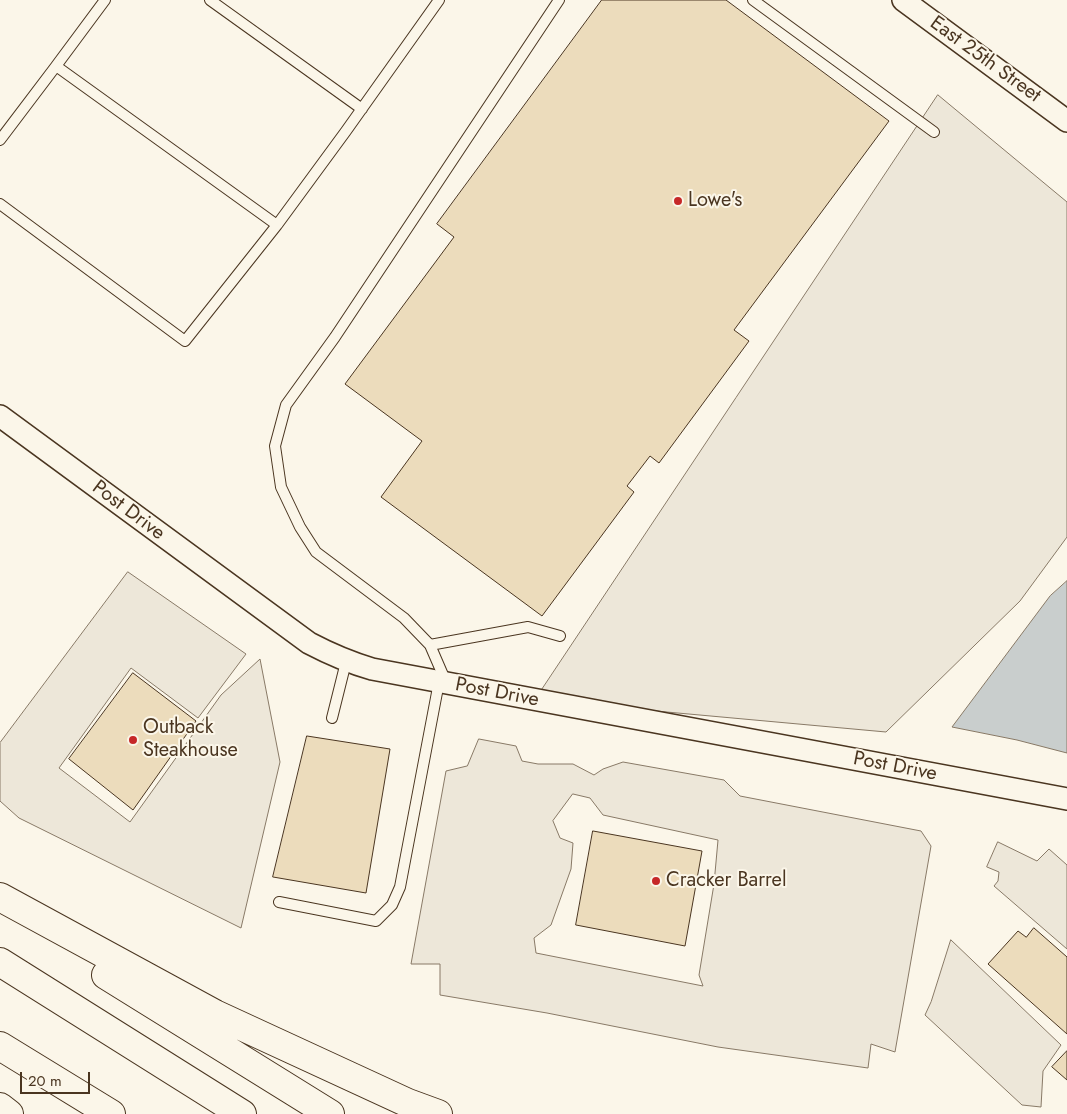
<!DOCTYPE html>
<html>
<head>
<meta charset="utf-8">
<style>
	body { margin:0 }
	#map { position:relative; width:1067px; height:1114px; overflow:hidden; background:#fbf6e9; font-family:Jost,sans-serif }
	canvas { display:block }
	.scale { position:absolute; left:20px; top:1072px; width:70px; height:22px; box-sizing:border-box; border:2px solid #4a3520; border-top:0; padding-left:6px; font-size:15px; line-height:18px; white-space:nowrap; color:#4a3520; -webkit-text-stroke:4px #fbf6e9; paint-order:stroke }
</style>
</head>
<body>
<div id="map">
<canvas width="1067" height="1114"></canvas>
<div class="scale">20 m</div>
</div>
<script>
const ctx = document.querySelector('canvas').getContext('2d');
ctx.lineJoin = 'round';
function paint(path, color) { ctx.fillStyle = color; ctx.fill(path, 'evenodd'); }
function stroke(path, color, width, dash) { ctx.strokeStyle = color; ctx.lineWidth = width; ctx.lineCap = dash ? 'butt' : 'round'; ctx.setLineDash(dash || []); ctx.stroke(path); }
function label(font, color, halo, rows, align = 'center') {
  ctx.font = font + ' Jost,sans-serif'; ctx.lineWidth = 4; ctx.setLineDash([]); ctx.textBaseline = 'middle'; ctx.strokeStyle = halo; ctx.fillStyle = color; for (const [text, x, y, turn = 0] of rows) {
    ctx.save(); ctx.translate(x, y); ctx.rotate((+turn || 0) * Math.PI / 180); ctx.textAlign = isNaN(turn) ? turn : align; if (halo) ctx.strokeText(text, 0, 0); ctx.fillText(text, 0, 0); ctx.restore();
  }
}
const parking = new Path2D(`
	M 938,95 L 1067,202 L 1067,537 L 1020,601 L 886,732 L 535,700 Z
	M 128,572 L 246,654 L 198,718 L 131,668 L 59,768 L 130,822 L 221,695 L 260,659 L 280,762 L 241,928 L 19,818 L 0,801 L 0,743 Z
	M 479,739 L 516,746 L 522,761 L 538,764 L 573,764 L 594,775 L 603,769 L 623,762 L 724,780 L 740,796 L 921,831 L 931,846 L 895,1052 L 871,1044 L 868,1068 L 718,1047 L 547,1013 L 440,995 L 440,964 L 411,964 L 446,771 L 467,766 ZM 573,794 L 590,798 L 603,815 L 718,840 L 714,884 L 699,975 L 703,986 L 536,953 L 534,938 L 551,925 L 571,869 L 573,843 L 560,838 L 553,821 Z
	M 998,842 L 1037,861 L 1049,849 L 1067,865 L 1067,949 L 994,886 L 998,881 L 999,872 L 987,867 Z
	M 951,940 L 1061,1045 L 1043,1071 L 1041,1107 L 1022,1105 L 925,1015 L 931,1002 Z`);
paint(parking, '#ede7d9');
stroke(parking, '#887966', 1);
const water = new Path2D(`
	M 1067,581 L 1067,753 L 1017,740 L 952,727 L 1050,596 Z`);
paint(water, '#c9cecd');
stroke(water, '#887966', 1);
const building = new Path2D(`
	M 602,0 L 726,0 L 889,121 L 734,330 L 749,341 L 659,463 L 650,456 L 627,486 L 634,492 L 542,616 L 381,497 L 422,441 L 345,384 L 454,237 L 437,224 Z
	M 133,673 L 196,721 L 133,810 L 69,759 Z
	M 307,736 L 390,749 L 366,893 L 273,877 Z
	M 593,831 L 702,851 L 685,946 L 576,925 Z
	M 1034,928 L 1067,957 L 1067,1034 L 988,964 L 1018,931 L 1026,937 Z
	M 1067,1051 L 1067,1080 L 1052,1067 Z`);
paint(building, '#ecdcbc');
stroke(building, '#4a3520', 1);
const lane = new Path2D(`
	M 105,0 L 56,66 L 277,225 L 346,131 L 439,0
	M 210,0 L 362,109
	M 753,0 L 934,132
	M 0,140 L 56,66
	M 0,204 L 185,341 L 277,225
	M 430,645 L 528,627 L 560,636
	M 446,682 L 430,645 L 404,618 L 316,552 L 300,527 L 281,487 L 275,446 L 286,405 L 335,337 L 559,0
	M 332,718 L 346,662
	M 279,902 L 376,921 L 392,905 L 400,887 L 439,682`);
const street = new Path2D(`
	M 903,0 L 1067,121
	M 0,416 L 309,643 C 330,654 348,662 372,669 L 1067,799`);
const highway = new Path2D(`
	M 0,897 L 215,1014 L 408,1103 L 438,1114
	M 0,962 L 242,1114
	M 106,975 L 330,1114
	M 0,1046 L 111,1114
	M 0,1107 L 9,1114`);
stroke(lane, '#4a3520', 12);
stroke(street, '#4a3520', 24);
stroke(highway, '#4a3520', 30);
stroke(lane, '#fbf6e9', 10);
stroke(street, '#fbf6e9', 21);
stroke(highway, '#fbf6e9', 28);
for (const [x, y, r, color] of [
	[678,201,5,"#c62828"],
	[133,740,5,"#c62828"],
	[656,881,5,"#c62828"]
]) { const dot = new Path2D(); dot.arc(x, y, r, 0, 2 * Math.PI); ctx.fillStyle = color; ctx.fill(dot); stroke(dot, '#fbf6e9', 2); }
label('20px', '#4a3520', '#fbf6e9', [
	["East 25th Street",985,60,36],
	["Post Drive",128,511,37],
	["Post Drive",497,693,11],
	["Post Drive",895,767,11]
]);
label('20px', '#4a3520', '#fbf6e9', [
	["Lowe's",688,201],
	["Outback",143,728],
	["Steakhouse",143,751],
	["Cracker Barrel",666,881]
], 'left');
</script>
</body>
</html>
